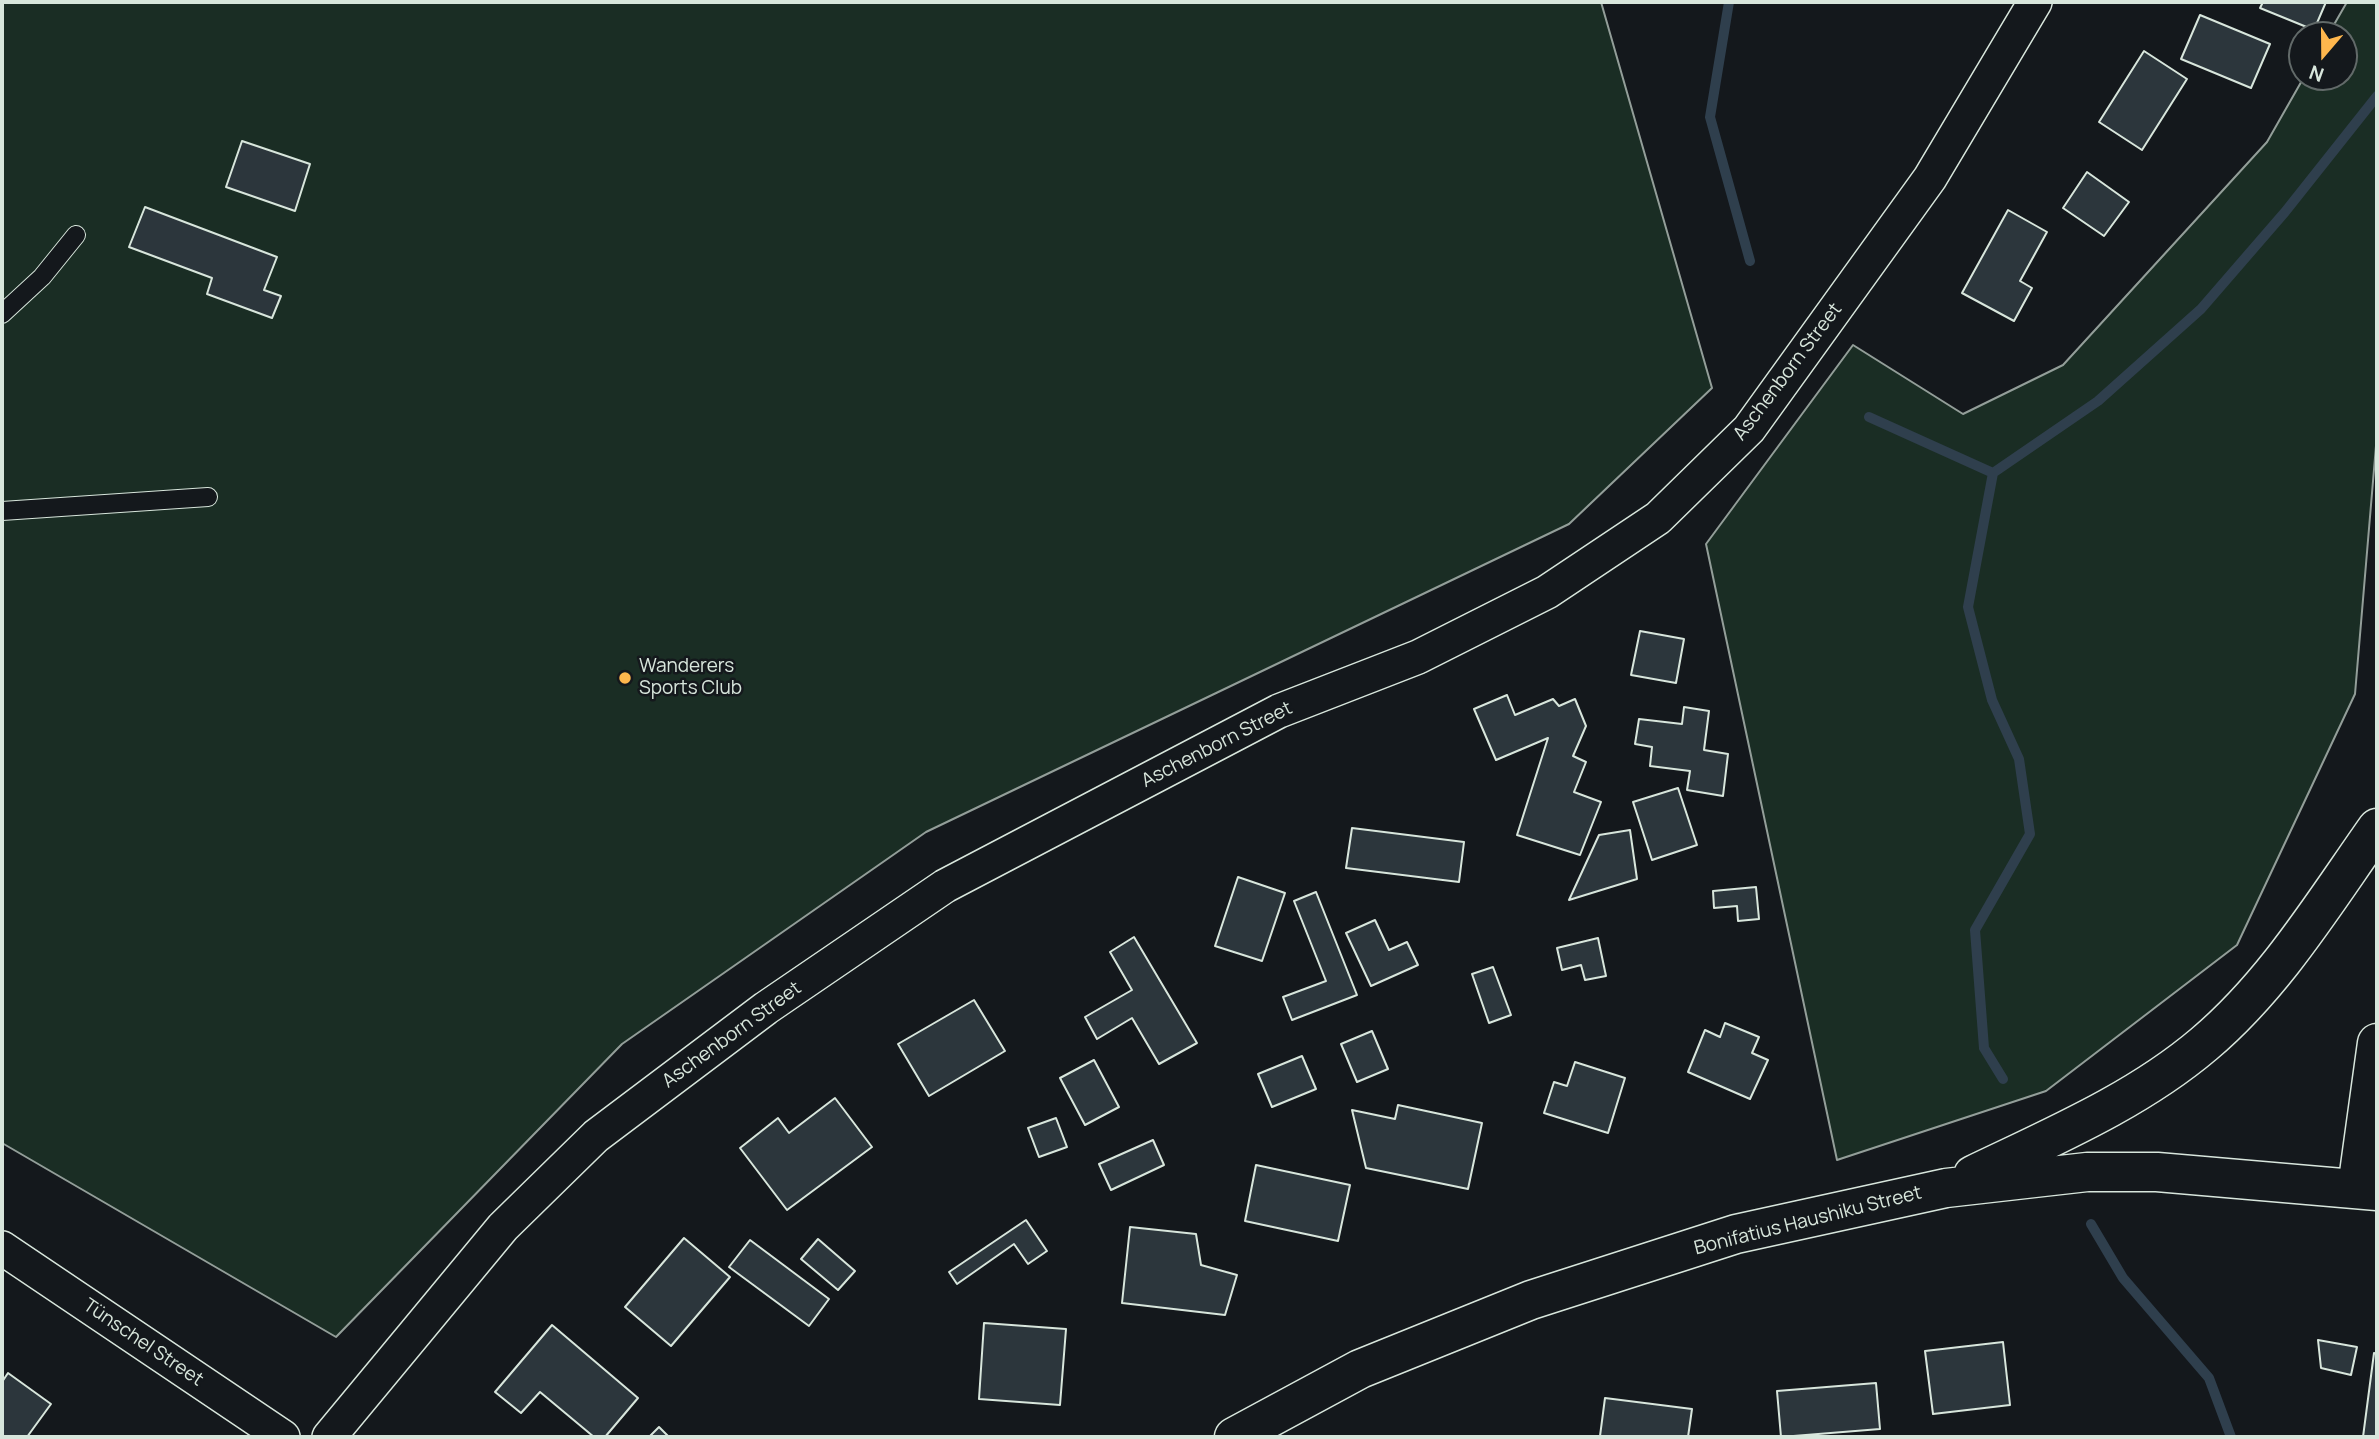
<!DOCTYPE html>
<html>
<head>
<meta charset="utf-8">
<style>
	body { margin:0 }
	#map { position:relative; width:2379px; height:1439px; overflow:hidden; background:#14181c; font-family:Manrope,sans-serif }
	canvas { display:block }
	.frame { position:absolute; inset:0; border:4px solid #d8e6dc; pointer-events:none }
	.north { position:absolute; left:2288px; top:21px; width:70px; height:70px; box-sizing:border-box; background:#14181c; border:2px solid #626a69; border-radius:50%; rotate:200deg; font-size:19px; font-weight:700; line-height:28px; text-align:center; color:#d8e6dc }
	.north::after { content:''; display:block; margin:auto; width:24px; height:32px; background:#ffb74d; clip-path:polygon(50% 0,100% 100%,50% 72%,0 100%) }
</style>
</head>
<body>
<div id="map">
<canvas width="2379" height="1439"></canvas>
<div class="frame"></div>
<div class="north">N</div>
</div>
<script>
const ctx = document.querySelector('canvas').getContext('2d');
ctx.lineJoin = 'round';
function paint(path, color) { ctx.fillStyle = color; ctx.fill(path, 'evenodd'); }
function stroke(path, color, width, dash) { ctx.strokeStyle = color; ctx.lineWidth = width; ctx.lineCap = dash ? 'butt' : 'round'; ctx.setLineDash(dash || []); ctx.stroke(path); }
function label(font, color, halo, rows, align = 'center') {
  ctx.font = font + ' Manrope,sans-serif'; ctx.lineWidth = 5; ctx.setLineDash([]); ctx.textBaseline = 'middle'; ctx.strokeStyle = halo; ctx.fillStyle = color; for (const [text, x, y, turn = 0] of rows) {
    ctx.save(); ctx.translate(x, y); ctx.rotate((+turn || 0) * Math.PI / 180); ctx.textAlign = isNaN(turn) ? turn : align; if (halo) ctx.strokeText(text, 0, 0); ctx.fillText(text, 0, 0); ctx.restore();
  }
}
const green = new Path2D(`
	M 2,2 L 1601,2 L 1712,388 L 1569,524 L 926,832 L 622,1044 L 336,1337 L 2,1143 Z
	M 2347,2 L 2377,2 L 2377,434 L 2355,694 L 2237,945 L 2046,1091 L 1837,1160 L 1706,544 L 1853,345 L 1963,414 L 2063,365 L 2267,142 L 2304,77 L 2344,77 L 2344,35 L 2328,35 Z`);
paint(green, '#1a2d24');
stroke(green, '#939e99', 2);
stroke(new Path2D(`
	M 1729,2 L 1710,117 L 1750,261
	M 1869,417 L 1993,473
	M 2003,1079 L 1984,1048 L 1975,930 L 2030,834 L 2019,759 L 1992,700 L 1968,607 L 1993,473 L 2098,401 L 2201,309 L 2285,212 L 2377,96
	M 2091,1224 L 2123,1278 L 2209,1378 L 2231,1437`), '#2f3f4d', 10);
const building = new Path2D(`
	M 2263,2 L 2326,2 L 2314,30 L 2260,8 Z
	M 2200,15 L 2270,44 L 2251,88 L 2181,59 Z
	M 2144,51 L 2187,79 L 2142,150 L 2099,122 Z
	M 242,141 L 310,164 L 295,211 L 226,187 Z
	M 2087,172 L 2129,202 L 2104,236 L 2063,208 Z
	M 145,207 L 277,257 L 264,290 L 281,296 L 272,318 L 207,294 L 212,278 L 129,247 Z
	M 2008,210 L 2047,232 L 2020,281 L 2032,288 L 2014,321 L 1962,293 Z
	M 1640,631 L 1684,639 L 1676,683 L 1631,675 Z
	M 1507,695 L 1515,715 L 1553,699 L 1559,706 L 1575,699 L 1586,726 L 1573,756 L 1586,762 L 1574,792 L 1601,802 L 1580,855 L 1517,835 L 1548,738 L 1496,760 L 1474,709 Z
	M 1684,707 L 1709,711 L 1704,750 L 1728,754 L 1723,796 L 1687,790 L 1690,771 L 1650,766 L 1652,747 L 1635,744 L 1639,719 L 1682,724 Z
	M 1678,788 L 1697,845 L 1652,860 L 1633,802 Z
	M 1352,828 L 1464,842 L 1459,882 L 1346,868 Z
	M 1630,830 L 1637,879 L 1569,900 L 1599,835 Z
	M 1238,877 L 1285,893 L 1262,961 L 1215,946 Z
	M 1756,887 L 1759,919 L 1738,921 L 1737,906 L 1714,908 L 1713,891 Z
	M 1316,892 L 1357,995 L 1292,1020 L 1283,997 L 1326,981 L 1294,901 Z
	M 1375,920 L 1389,950 L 1407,942 L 1418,965 L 1371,986 L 1346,933 Z
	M 1134,937 L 1197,1043 L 1159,1064 L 1132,1018 L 1097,1039 L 1085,1017 L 1132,990 L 1110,952 Z
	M 1598,938 L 1606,976 L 1585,980 L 1581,965 L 1562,970 L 1557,948 Z
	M 1493,967 L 1511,1015 L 1489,1023 L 1472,974 Z
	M 974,1000 L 1005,1051 L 929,1096 L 898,1044 Z
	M 1725,1023 L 1759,1037 L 1752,1053 L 1768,1060 L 1750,1099 L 1688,1072 L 1705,1030 L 1720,1037 Z
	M 1372,1031 L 1388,1069 L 1357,1082 L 1341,1044 Z
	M 1302,1056 L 1316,1089 L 1272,1107 L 1258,1074 Z
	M 1094,1060 L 1119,1107 L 1085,1125 L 1060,1078 Z
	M 1575,1062 L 1625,1078 L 1608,1133 L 1544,1113 L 1554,1082 L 1567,1086 Z
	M 835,1098 L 872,1147 L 787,1210 L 740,1148 L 778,1118 L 789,1133 Z
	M 1398,1105 L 1482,1123 L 1468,1189 L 1366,1168 L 1352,1110 L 1395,1119 Z
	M 1056,1118 L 1067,1147 L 1039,1157 L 1028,1128 Z
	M 1153,1140 L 1164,1165 L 1111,1190 L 1099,1164 Z
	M 1256,1165 L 1350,1185 L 1338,1241 L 1245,1221 Z
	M 1026,1220 L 1047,1251 L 1028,1264 L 1014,1244 L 957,1284 L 949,1272 Z
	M 1130,1227 L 1196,1234 L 1201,1265 L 1237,1275 L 1225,1315 L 1122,1303 Z
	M 684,1238 L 730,1277 L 671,1346 L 625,1307 Z
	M 818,1239 L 855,1271 L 838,1290 L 801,1259 Z
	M 750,1240 L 829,1299 L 809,1326 L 729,1267 Z
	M 984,1323 L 1066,1329 L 1060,1405 L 979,1399 Z
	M 552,1325 L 638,1398 L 605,1437 L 594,1437 L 540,1392 L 521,1413 L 495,1392 Z
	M 2318,1340 L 2357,1347 L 2351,1375 L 2321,1368 Z
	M 2003,1342 L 2010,1405 L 1933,1414 L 1925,1351 Z
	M 2374,1353 L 2377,1354 L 2377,1437 L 2363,1437 Z
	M 8,1373 L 51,1404 L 27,1437 L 2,1437 L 2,1382 Z
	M 1876,1383 L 1880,1429 L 1781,1437 L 1777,1391 Z
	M 1605,1398 L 1692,1409 L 1688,1437 L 1600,1436 Z
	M 659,1427 L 669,1437 L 649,1437 Z`);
paint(building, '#2c363c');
stroke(building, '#d8e6dc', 2);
const service = new Path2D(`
	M 2,314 L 42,277 L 76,235
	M 2,511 L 208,497`);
const minor = new Path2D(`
	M 2,1248 L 283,1437
	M 329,1437 L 503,1227 L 596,1136 L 766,1008 L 945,886 L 1279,711 L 1418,657 L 1547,592 L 1658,518 L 1749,429 L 1930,178 L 2035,2`);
const tertiary = new Path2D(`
	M 1973,1175 C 2052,1137 2137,1101 2204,1044 C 2275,984 2324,903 2377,828
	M 2357,1188 L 2377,1043
	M 1234,1437 L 1360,1369 L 1531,1300 L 1736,1234 L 1946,1188 L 2087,1172 L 2157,1172 L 2377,1191`);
stroke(service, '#d8e6dc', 20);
stroke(minor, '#d8e6dc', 36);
stroke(tertiary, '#d8e6dc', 41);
stroke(service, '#14181c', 18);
stroke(minor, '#14181c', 33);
stroke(tertiary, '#14181c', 38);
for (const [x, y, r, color] of [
	[625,678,7,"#ffb74d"]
]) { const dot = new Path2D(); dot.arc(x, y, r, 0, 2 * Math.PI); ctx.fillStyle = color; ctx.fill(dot); stroke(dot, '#14181c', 2.5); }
label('19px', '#d8e6dc', '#14181c', [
	["Aschenborn Street",1788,372,-53],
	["Aschenborn Street",1217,745,-27],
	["Aschenborn Street",732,1035,-36],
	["Bonifatius Haushiku Street",1808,1221,-14],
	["Tünschel Street",143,1343,34]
]);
label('19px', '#d8e6dc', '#14181c', [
	["Wanderers",639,667],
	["Sports Club",639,689]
], 'left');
</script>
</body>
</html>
